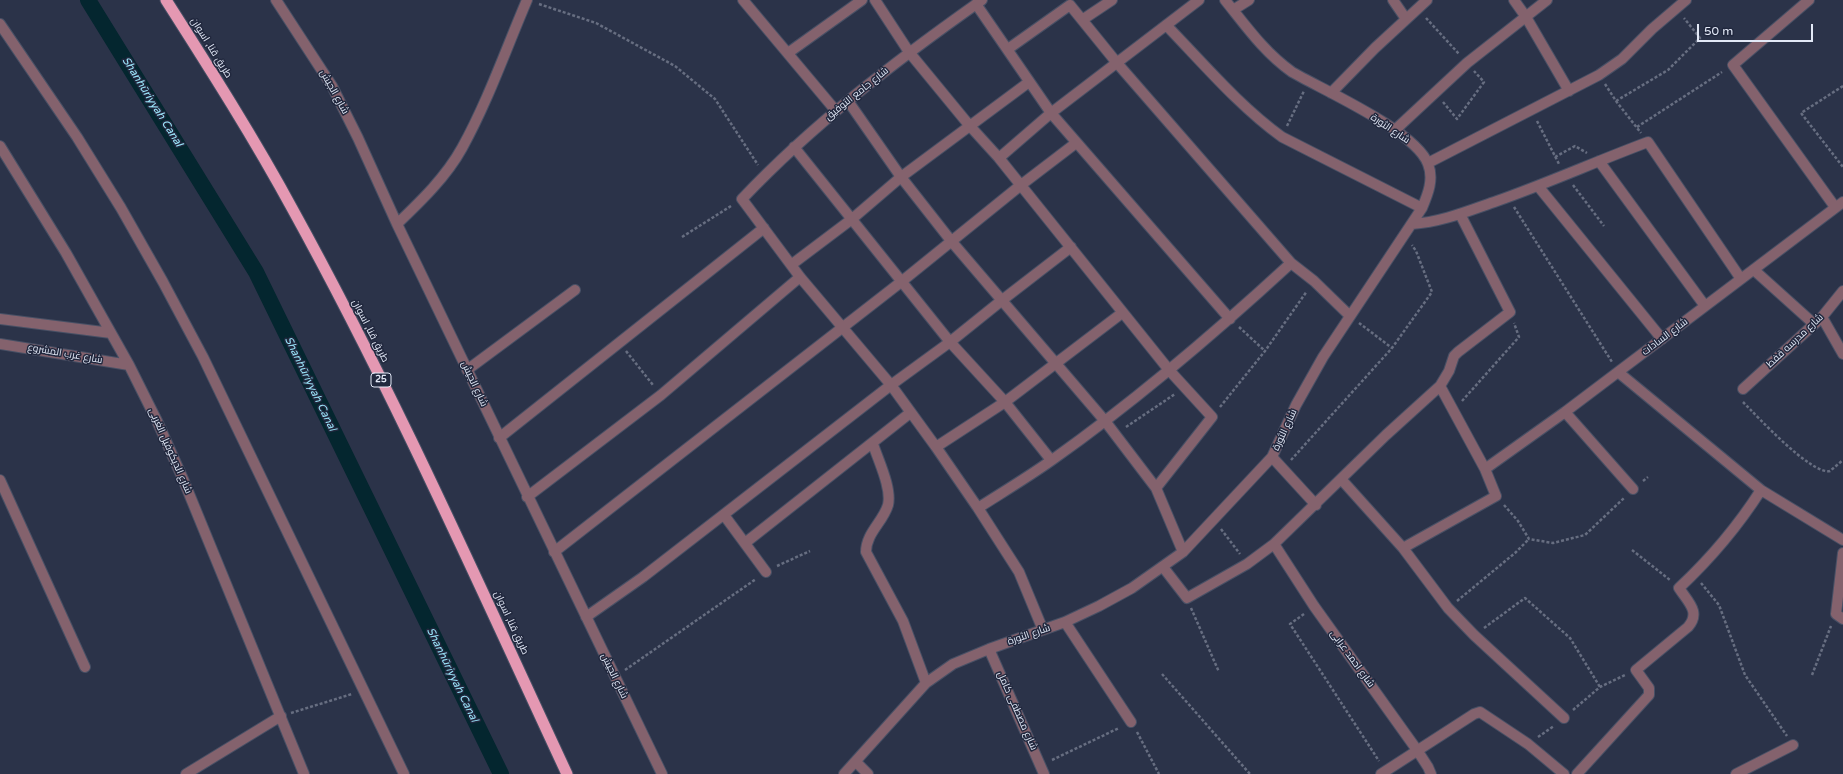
<!DOCTYPE html>
<html>
<head>
<meta charset="utf-8">
<style>
	body { margin:0 }
	#map { position:relative; width:1843px; height:774px; overflow:hidden; background:#2b3349; font-family:"Varela Round",sans-serif }
	canvas { display:block }
	.scale { position:absolute; left:1697px; top:24px; width:116px; height:18px; box-sizing:border-box; border:2px solid #e3e9f7; border-top:0; padding-left:5px; font-size:12px; line-height:14px; white-space:nowrap; color:#e3e9f7; -webkit-text-stroke:3px #21283e; paint-order:stroke }
</style>
</head>
<body>
<div id="map">
<canvas width="1843" height="774"></canvas>
<div class="scale">50 m</div>
</div>
<script>
const ctx = document.querySelector('canvas').getContext('2d');
ctx.lineJoin = 'round';
function stroke(path, color, width, dash) { ctx.strokeStyle = color; ctx.lineWidth = width; ctx.lineCap = dash ? 'butt' : 'round'; ctx.setLineDash(dash || []); ctx.stroke(path); }
function label(font, color, halo, rows, align = 'center') {
  ctx.font = font + ' "Varela Round",Cairo,sans-serif'; ctx.lineWidth = 3; ctx.setLineDash([]); ctx.textBaseline = 'middle'; ctx.strokeStyle = halo; ctx.fillStyle = color; for (const [text, x, y, turn = 0] of rows) {
    ctx.save(); ctx.translate(x, y); ctx.rotate((+turn || 0) * Math.PI / 180); ctx.textAlign = isNaN(turn) ? turn : align; if (halo) ctx.strokeText(text, 0, 0); ctx.fillText(text, 0, 0); ctx.restore();
  }
}
stroke(new Path2D(`
	M 88,0 L 256,272 L 501,774`), '#04262f', 16);
const minor = new Path2D(`
	M 276,0 L 332,86 L 358,138 L 397,224 L 662,774
	M 743,0 L 836,111
	M 875,0 L 909,52 L 969,125 L 999,158 L 1169,370 L 1212,417 L 1156,488
	M 982,0 C 897,60 814,123 742,199 L 800,277 L 891,385 L 936,447 L 978,508 L 1019,572 L 1043,630
	M 1393,0 L 1406,19
	M 1514,0 L 1526,17 L 1569,91
	M 1809,0 L 1733,65 L 1835,207
	M 976,4 L 1051,113 L 1230,319
	M 1233,10 L 1249,0
	M 1082,20 L 1112,0
	M 0,24 L 77,137 L 121,208 L 163,282 L 203,357 L 404,774
	M 1166,25 C 1203,63 1239,106 1282,137 L 1422,208
	M 1008,49 L 1070,5 L 1117,63 L 1291,263 L 1314,281 L 1350,316
	M 788,53 L 862,0
	M 1331,93 L 1375,48 L 1427,0
	M 848,101 L 901,177 L 952,242 L 1105,421 L 1156,488 L 1183,552
	M 1395,130 L 1467,63 L 1547,0
	M 0,146 L 66,253 L 129,365 L 157,421 L 183,479 L 304,774
	M 794,147 L 950,342 L 1005,402 L 1051,460
	M 999,158 L 1051,113 L 1199,0
	M 1599,161 L 1705,306
	M 1428,163 L 1599,75 L 1622,59 L 1652,29 L 1686,0
	M 1538,186 L 1662,339
	M 397,224 C 421,201 446,177 462,148 C 488,101 506,49 527,0
	M 1412,224 C 1442,222 1468,211 1497,201 C 1548,183 1597,161 1648,142 L 1741,279
	M 791,265 L 852,219 L 901,177 L 1029,82
	M 1754,270 L 1814,324
	M 1822,317 L 1843,354
	M 0,319 L 111,333
	M 0,344 L 129,365
	M 467,370 L 575,290
	M 1618,372 L 1761,490 L 1843,540
	M 1743,389 L 1822,317 L 1843,291
	M 1565,412 L 1633,489
	M 499,438 L 764,228
	M 873,444 C 878,460 892,488 888,505 C 883,522 866,533 866,552 L 903,621 L 926,683
	M 936,447 L 1005,402 L 1122,313
	M 1272,457 L 1316,505
	M 1485,469 L 1565,412 L 1843,202
	M 1341,479 L 1403,548 L 1448,608 L 1474,635 L 1564,718
	M 0,480 L 85,667
	M 527,497 L 661,395 L 800,277
	M 978,508 C 1003,492 1028,477 1052,460 C 1137,400 1215,333 1291,263
	M 724,515 L 766,572
	M 745,543 L 910,413
	M 1274,544 L 1314,606 L 1417,750 L 1428,767 L 1431,774
	M 1403,548 L 1496,496 L 1485,469 L 1440,386
	M 554,552 L 901,282 L 1021,185 L 1076,143
	M 1843,553 L 1836,614 L 1843,619
	M 1163,567 L 1187,598 L 1247,564 L 1274,544 L 1386,435 L 1440,386 L 1449,371 L 1454,356 L 1458,352 L 1510,312 L 1460,214
	M 586,617 L 643,577 L 891,385 L 950,342 L 1001,301 L 1071,247
	M 1065,622 L 1131,722
	M 989,649 L 1044,774
	M 856,762 L 868,774
	M 186,774 L 281,716
	M 844,774 L 926,683 L 953,664 L 989,649 L 1065,622 L 1099,606 L 1132,588 L 1183,552 L 1272,457 L 1296,405 L 1323,357 L 1422,208 C 1428,194 1434,179 1428,164 C 1416,131 1323,90 1292,72 C 1264,52 1246,26 1225,0
	M 1381,774 L 1474,714 L 1480,712 L 1528,744 L 1564,774
	M 1577,774 L 1649,695 L 1649,688 L 1636,670 L 1688,627 C 1701,612 1688,602 1679,588 C 1711,558 1738,526 1761,490
	M 1736,774 L 1793,745`);
const trunk = new Path2D(`
	M 166,0 C 210,69 254,138 293,210 C 394,393 479,585 567,774`);
stroke(minor, '#485065', 12);
stroke(trunk, '#485065', 13);
stroke(new Path2D(`
	M 539,4 L 596,23 L 675,66 L 715,99 L 758,165
	M 1426,18 L 1459,54
	M 1605,84 L 1616,101 L 1641,133
	M 1843,86 L 1801,113 L 1843,167
	M 1616,101 L 1668,70 L 1700,38 L 1684,18
	M 1443,102 L 1457,119 L 1484,82 L 1474,71
	M 1537,121 L 1559,164
	M 1287,126 L 1304,91
	M 1637,127 L 1722,72
	M 1555,157 L 1575,146 L 1587,153
	M 1573,185 L 1604,226
	M 1514,207 L 1612,362
	M 682,237 L 731,206
	M 1359,323 L 1392,348
	M 1239,327 L 1265,351
	M 626,351 L 653,385
	M 1462,401 L 1519,337 L 1514,323
	M 1743,402 C 1757,416 1811,475 1830,471 L 1843,460
	M 1220,407 L 1265,351 L 1307,291
	M 1126,427 L 1175,394
	M 1291,460 L 1392,348 L 1432,292 L 1416,251 L 1412,245
	M 1643,481 L 1648,477
	M 1504,505 L 1518,521 L 1529,539 L 1553,543 L 1585,535 L 1624,498
	M 1221,529 L 1240,554
	M 1632,550 L 1670,580
	M 777,566 L 810,551
	M 1701,583 L 1719,605 L 1745,675 L 1787,736
	M 1457,601 L 1515,553 L 1529,539
	M 1191,608 L 1219,672
	M 1304,614 L 1290,624 L 1379,761
	M 1484,628 L 1525,598 L 1570,638 L 1600,687
	M 625,670 L 756,579
	M 1162,674 L 1250,774
	M 1812,675 L 1831,626
	M 1573,710 L 1600,687 L 1625,675
	M 291,713 L 352,694
	M 1137,732 L 1159,774
	M 1538,737 L 1554,726
	M 1052,760 L 1119,728`), '#676e81', 2.5, [3, 2]);
stroke(minor, '#84626d', 10);
stroke(trunk, '#e498b2', 11);
for (const [x, y, w] of [
	[381,380,20]
]) { const box = new Path2D(); box.roundRect(x - w / 2, y - 7, w, 14, 3); ctx.fillStyle = '#21283e'; ctx.fill(box); stroke(box, '#e3e9f7', 1); }
label('bold 9px', '#e3e9f7', null, [
	["25",381,380]
]);
label('10px', '#e3e9f7', '#21283e', [
	["طريق قنا, اسوان",211,48,58],
	["شارع الجيش",334,92,61],
	["شارع جامع التوفيق",857,94,-39],
	["شارع الثورة",1390,129,34],
	["طريق قنا, اسوان",370,331,63],
	["شارع السادات",1665,337,-37],
	["شارع مدرسه قفط",1795,341,-43],
	["شارع غرب المشروع",65,354,10],
	["شارع الجيش",474,384,65],
	["شارع الثورة",1285,430,-65],
	["شارع الديكوفيل الغربى",170,451,66],
	["طريق قنا, اسوان",511,623,65],
	["شارع الثورة",1029,635,-19],
	["شارع احمد عرابى",1352,659,54],
	["شارع الجيش",614,676,64],
	["شارع مصطفى كامل",1017,711,66]
]);
label('italic 11px', '#9be6fc', '#21283e', [
	["Shanhūriyyah Canal",152,102,58],
	["Shanhūriyyah Canal",310,384,64],
	["Shanhūriyyah Canal",452,675,64]
]);
</script>
</body>
</html>
